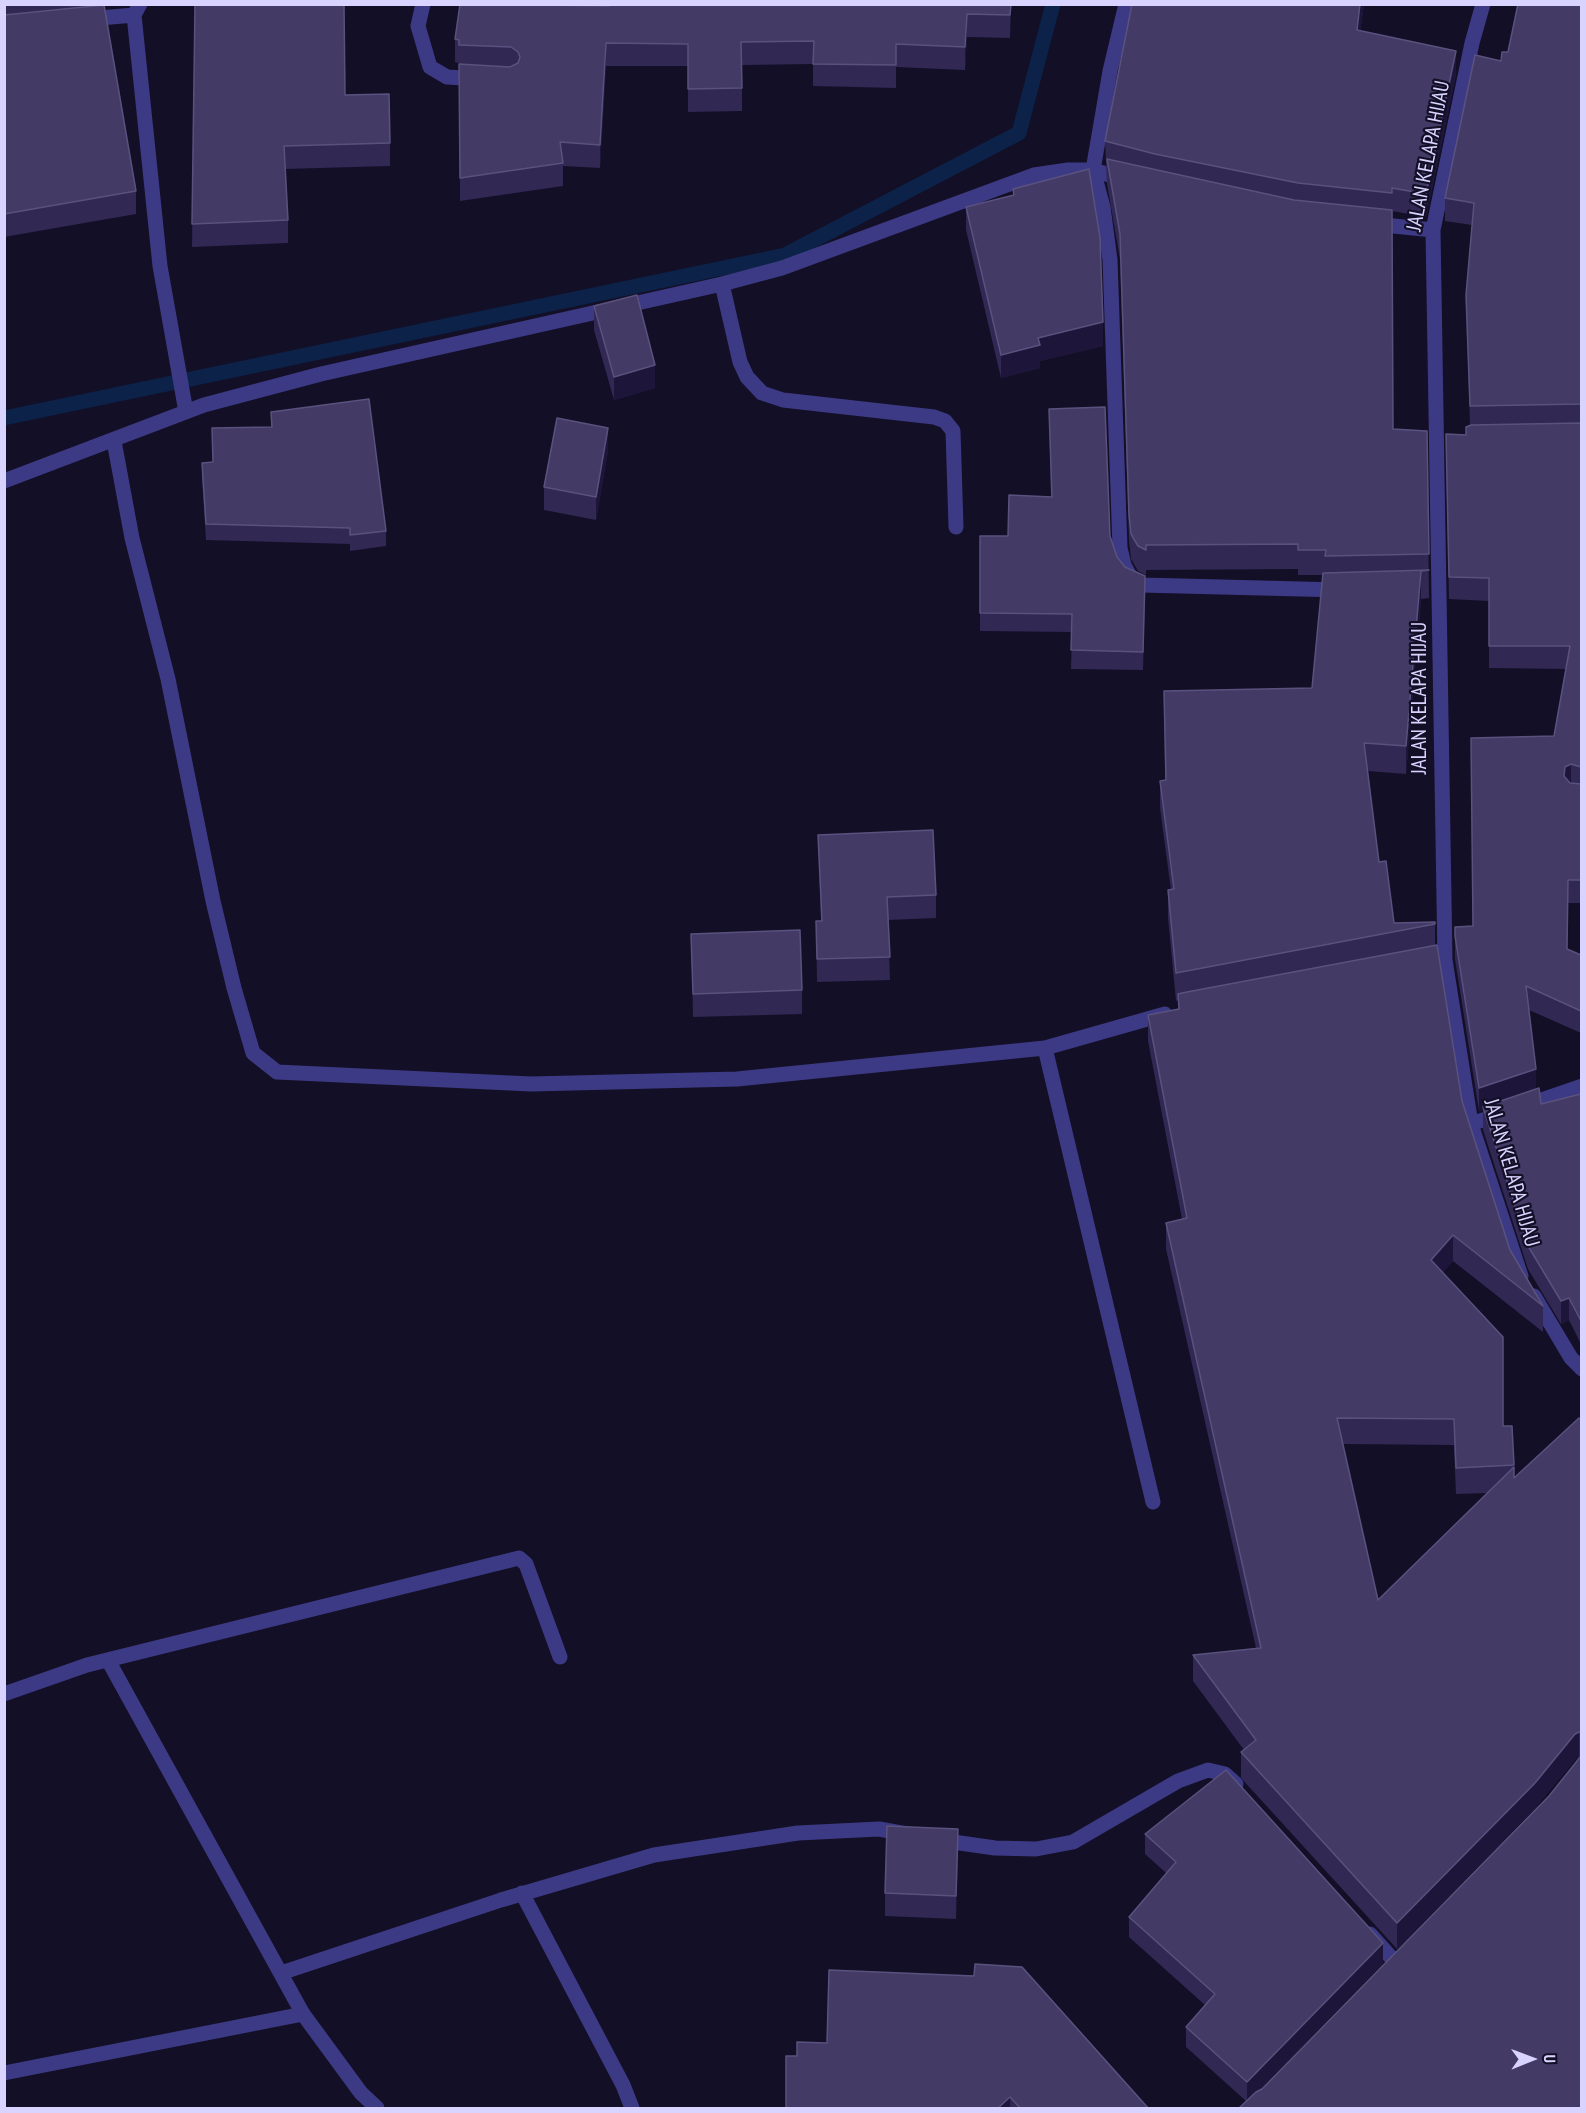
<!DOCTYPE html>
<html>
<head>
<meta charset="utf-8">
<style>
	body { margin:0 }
	#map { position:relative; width:1586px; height:2113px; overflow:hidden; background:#130f26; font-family:"PT Sans Narrow",sans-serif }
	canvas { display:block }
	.frame { position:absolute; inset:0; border:6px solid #d9d4ff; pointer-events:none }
	.north { position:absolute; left:1502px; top:2029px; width:60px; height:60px; -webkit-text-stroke:4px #130f26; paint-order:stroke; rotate:89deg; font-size:16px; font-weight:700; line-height:24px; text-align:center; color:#d9d4ff }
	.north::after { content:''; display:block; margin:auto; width:21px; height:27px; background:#d9d4ff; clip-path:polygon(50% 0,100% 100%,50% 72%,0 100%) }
</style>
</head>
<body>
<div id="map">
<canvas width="1586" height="2113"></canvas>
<div class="frame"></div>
<div class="north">U</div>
</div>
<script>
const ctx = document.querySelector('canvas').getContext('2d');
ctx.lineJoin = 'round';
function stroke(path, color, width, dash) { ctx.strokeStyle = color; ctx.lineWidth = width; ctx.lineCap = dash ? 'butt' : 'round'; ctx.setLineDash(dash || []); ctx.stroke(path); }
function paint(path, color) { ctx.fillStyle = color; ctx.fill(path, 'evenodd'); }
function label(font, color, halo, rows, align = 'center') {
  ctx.font = font + ' "PT Sans Narrow",sans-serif'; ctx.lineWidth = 4.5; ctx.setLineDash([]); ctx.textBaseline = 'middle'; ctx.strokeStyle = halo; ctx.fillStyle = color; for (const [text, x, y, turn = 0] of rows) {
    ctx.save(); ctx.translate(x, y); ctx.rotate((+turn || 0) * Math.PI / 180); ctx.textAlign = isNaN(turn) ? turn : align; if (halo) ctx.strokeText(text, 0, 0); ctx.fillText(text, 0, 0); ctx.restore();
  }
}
stroke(new Path2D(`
	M 4,418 L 785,255 L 1019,133 L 1053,4`), '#0c2248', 15);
stroke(new Path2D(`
	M 423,4 L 418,26 L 430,67 L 447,77 L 479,79
	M 1126,4 L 1110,71 L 1093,170 L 1103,207 L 1110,260 L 1120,548 L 1124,565 L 1133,582 L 1141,585 L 1341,590
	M 1483,4 L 1472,43 L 1433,230 L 1445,960 L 1471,1124 L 1521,1276
	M 134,15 L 160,266 L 186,412
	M 88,19 L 134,15 L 140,4
	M 1374,224 L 1433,230
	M 722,284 L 740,362 L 747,377 L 762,393 L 783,400 L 934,417 L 945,421 L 953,431 L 956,527
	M 114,441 L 132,538 L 168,679 L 213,901 L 234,988 L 253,1053 L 277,1072 L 531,1084 L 737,1079 L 1045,1048 L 1165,1014
	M 4,481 L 204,405 L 321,374 L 722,284 L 782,268 L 1034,175 L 1068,170 L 1093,170 L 1126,180
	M 1422,965 L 1445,960
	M 1045,1048 L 1153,1502
	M 1471,1124 L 1582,1086
	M 1534,1296 L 1571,1358 L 1582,1369
	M 108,1660 L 303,2014 L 361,2093 L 377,2108
	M 4,1694 L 87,1665 L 519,1558 L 526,1564 L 560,1657
	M 939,1840 L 995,1848 L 1036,1849 L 1073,1842 L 1178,1781 L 1208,1770 L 1225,1774 L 1236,1784
	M 522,1893 L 623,2085 L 632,2108
	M 1370,1934 L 1396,1963
	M 281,1973 L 501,1900 L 654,1855 L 798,1833 L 879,1829 L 907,1834
	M 4,2073 L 303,2014`), '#3d3a85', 15);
paint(new Path2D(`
	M 4,4 L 101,4 L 136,191 L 136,214 L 4,237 Z
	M 195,4 L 345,95 L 390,143 L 390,166 L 285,169 L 288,220 L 288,243 L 192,247 Z
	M 1011,4 L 1010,38 L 967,37 L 965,70 L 896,67 L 896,88 L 813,86 L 813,64 L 742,65 L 742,111 L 688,112 L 688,66 L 606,66 L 600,168 L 563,166 L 563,186 L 460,201 L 459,63 L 455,62 L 455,39 L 609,6 Z
	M 1132,4 L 1364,4 L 1360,31 L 1456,74 L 1426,217 L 1392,211 L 1393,429 L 1427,431 L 1429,598 L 1421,599 L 1406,774 L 1368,771 L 1379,862 L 1394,923 L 1435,922 L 1435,946 L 1462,1101 L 1510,1250 L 1543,1306 L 1543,1332 L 1453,1261 L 1443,1272 L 1503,1426 L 1512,1426 L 1514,1478 L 1581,1420 L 1581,2109 L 1246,2101 L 1186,2047 L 1186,2027 L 1205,2005 L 1129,1937 L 1129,1917 L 1166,1873 L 1145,1854 L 1145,1834 L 1383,1963 L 1259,2090 L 1262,2089 L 1549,1796 L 1579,1758 L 1575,1760 L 1535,1808 L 1397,1949 L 1241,1778 L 1241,1752 L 1244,1750 L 1193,1681 L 1193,1655 L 1256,1648 L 1166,1249 L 1166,1223 L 1182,1219 L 1148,1041 L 1148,1015 L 1178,1009 L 1178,1000 L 1176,1001 L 1168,918 L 1168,890 L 1171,890 L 1160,808 L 1160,781 L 1165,780 L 1164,691 L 1312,688 L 1323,575 L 1298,575 L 1298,569 L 1146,570 L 1146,575 L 1138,571 L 1131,559 L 1129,540 L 1120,259 L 1107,184 L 1105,141 ZM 1343,1444 L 1454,1445 L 1456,1494 L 1487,1493 L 1378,1600 Z
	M 1581,4 L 1581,903 L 1568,903 L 1567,949 L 1581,955 L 1581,1033 L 1529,1010 L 1536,1089 L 1541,1104 L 1581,1094 L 1581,1344 L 1569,1320 L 1561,1324 L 1528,1269 L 1483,1130 L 1483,1110 L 1479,1111 L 1455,959 L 1455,927 L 1473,926 L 1554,736 L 1566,669 L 1489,668 L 1489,601 L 1449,599 L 1446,456 L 1466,435 L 1470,426 L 1466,295 L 1472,225 L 1445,221 L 1445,198 L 1501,61 L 1508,52 Z
	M 1013,189 L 1103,346 L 1040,361 L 1040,368 L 1001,378 L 966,230 L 966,207 L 1013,195 Z
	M 594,306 L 655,388 L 614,400 L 594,330 Z
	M 1049,409 L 1110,536 L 1117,557 L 1145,594 L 1143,670 L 1071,669 L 1072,632 L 980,631 L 980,536 L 1008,536 L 1051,497 Z
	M 271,412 L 386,531 L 386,546 L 350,551 L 350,544 L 206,540 L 202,478 L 202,463 L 212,462 L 271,427 Z
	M 608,451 L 596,520 L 544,510 L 544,487 Z
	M 818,835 L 936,895 L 936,918 L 888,920 L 890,980 L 817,982 L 816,921 L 821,921 Z
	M 691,934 L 802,990 L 802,1014 L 693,1017 Z
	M 958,1852 L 956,1919 L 885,1916 L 885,1893 Z
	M 786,2056 L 1149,2109 L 786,2109 Z`), '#312854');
paint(new Path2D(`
	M 1360,4 L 1364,4 L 1357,53 L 1357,30 Z
	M 967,14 L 967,37 L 965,70 L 965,47 Z
	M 606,43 L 606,66 L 600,168 L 600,145 Z
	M 1456,51 L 1456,74 L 1426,217 L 1426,194 Z
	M 1103,322 L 1103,346 L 1040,361 L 1040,368 L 1001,378 L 1001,355 L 1038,338 Z
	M 655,365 L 655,388 L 614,400 L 614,377 Z
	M 608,428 L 608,451 L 596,520 L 596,497 Z
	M 1421,571 L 1421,599 L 1406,774 L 1406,746 Z
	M 1571,764 L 1571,787 L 1564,776 L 1565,767 Z
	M 1536,1069 L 1536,1091 L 1479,1111 L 1479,1088 Z
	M 1453,1235 L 1453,1261 L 1431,1285 L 1431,1260 Z
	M 1569,1298 L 1569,1320 L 1561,1324 L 1561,1301 Z
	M 1579,1732 L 1579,1758 L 1575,1760 L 1535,1808 L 1397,1949 L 1397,1923 L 1575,1734 Z
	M 958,1829 L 958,1852 L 956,1919 L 956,1896 Z
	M 1383,1943 L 1383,1963 L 1247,2102 L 1247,2082 Z
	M 1010,2097 L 1010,2109 L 997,2109 Z`), '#1d163a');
const building = new Path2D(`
	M 195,4 L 344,4 L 345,95 L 389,94 L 390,143 L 284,146 L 288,220 L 192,224 Z
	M 460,4 L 609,6 L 609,4 L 1011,4 L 1010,15 L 967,14 L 965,47 L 896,44 L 896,65 L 813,64 L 814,41 L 741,42 L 742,88 L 688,89 L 688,44 L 606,43 L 600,145 L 560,142 L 563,163 L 460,178 L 459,64 L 510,67 L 518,63 L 520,57 L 518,52 L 511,47 L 459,45 L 459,40 L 455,39 Z
	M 1132,4 L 1360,4 L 1357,30 L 1456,51 L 1426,194 L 1392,188 L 1392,193 L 1298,183 L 1155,154 L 1105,141 Z
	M 1518,4 L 1581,4 L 1581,404 L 1470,406 L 1466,295 L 1474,203 L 1445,198 L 1475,55 L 1501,61 L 1502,52 L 1508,52 Z
	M 104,5 L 136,191 L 4,214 L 4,15 Z
	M 1107,159 L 1294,200 L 1392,210 L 1393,429 L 1427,431 L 1429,554 L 1325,556 L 1326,550 L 1298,550 L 1298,544 L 1146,545 L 1146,550 L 1138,546 L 1131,534 L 1129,515 L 1120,234 Z
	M 1089,169 L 1100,238 L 1103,322 L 1038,338 L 1040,345 L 1001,355 L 966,207 L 1014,195 L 1013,189 Z
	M 637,295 L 655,365 L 614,377 L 594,306 Z
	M 369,399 L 386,531 L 350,535 L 350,528 L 206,524 L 202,463 L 213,462 L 212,428 L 272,427 L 271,412 Z
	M 1105,407 L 1110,536 L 1117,557 L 1125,567 L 1145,576 L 1143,652 L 1071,650 L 1072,614 L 980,613 L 980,536 L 1008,536 L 1009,495 L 1052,497 L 1049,409 Z
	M 557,418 L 608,428 L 596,497 L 544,487 Z
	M 1581,423 L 1581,767 L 1571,764 L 1565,767 L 1564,776 L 1570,783 L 1581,784 L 1581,880 L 1568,880 L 1567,949 L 1581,955 L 1581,1011 L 1526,986 L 1536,1069 L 1479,1088 L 1455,936 L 1455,927 L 1473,926 L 1471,738 L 1554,736 L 1570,646 L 1489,646 L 1489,578 L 1449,577 L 1446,434 L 1466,435 L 1466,427 L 1471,425 Z
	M 1429,570 L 1421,571 L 1406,746 L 1364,743 L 1379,862 L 1386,861 L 1394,923 L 1435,922 L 1435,924 L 1176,973 L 1168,890 L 1174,889 L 1160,781 L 1166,780 L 1164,691 L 1312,688 L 1323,573 Z
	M 933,830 L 936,895 L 887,897 L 890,957 L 817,959 L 816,921 L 822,921 L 818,835 Z
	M 800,930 L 802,990 L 693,994 L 691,934 Z
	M 1437,945 L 1462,1101 L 1510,1250 L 1543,1306 L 1453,1235 L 1431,1260 L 1503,1337 L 1503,1426 L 1512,1426 L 1514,1465 L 1456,1468 L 1454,1419 L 1337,1418 L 1378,1600 L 1514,1467 L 1514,1478 L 1579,1418 L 1581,1420 L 1581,1732 L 1579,1732 L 1575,1734 L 1535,1783 L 1397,1923 L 1241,1752 L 1256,1740 L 1193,1655 L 1261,1648 L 1166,1223 L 1187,1218 L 1148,1015 L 1179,1009 L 1178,994 L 1187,992 Z
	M 1539,1088 L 1541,1104 L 1581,1094 L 1581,1321 L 1569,1298 L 1561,1301 L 1528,1246 L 1483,1107 Z
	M 1581,1756 L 1581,2109 L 1238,2109 L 1256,2092 L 1262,2089 L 1549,1796 Z
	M 1226,1770 L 1383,1943 L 1247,2082 L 1186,2027 L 1215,1994 L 1129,1917 L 1176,1862 L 1145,1834 Z
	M 887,1826 L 958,1829 L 956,1896 L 885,1893 Z
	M 975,1964 L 1022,1967 L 1149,2109 L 1021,2109 L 1010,2097 L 997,2109 L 786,2109 L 786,2056 L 797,2056 L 797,2042 L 827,2043 L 829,1970 L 974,1976 Z`);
paint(building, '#433a66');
stroke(building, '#5a527e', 1.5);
label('21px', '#d9d4ff', '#130f26', [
	["JALAN KELAPA HIJAU",1429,156,-79],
	["JALAN KELAPA HIJAU",1420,698,-90],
	["JALAN KELAPA HIJAU",1511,1173,74]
]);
</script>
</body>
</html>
